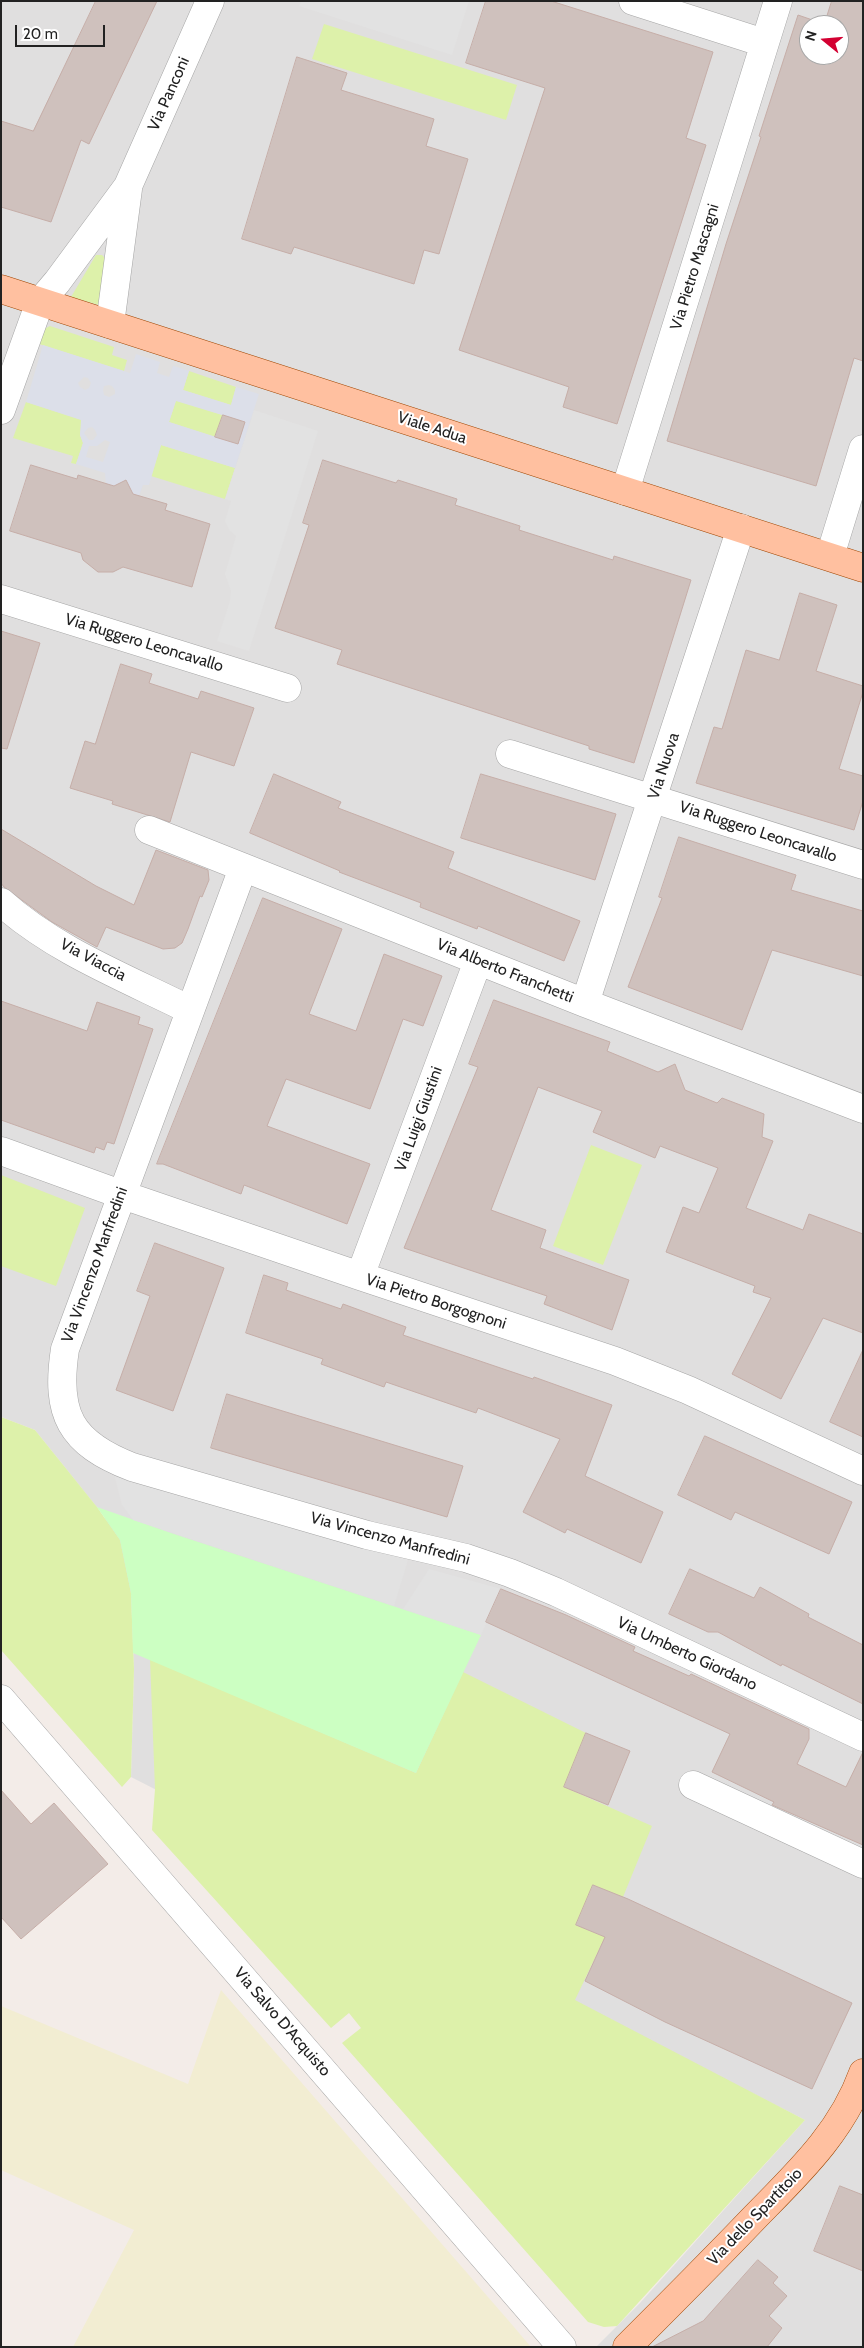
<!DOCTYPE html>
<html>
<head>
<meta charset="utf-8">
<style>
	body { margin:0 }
	#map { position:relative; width:864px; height:2348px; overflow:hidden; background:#f3ece8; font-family:Cabin,sans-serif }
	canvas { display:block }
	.frame { position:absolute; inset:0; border:2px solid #222; pointer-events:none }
	.north { position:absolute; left:799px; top:15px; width:50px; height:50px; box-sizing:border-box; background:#fff; border:1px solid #a7a7a7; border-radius:50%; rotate:287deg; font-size:14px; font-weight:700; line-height:20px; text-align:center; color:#222 }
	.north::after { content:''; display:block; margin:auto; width:18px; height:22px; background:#d30032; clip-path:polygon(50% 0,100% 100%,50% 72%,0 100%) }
	.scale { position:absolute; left:15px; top:25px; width:90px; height:22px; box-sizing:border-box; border:2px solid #222; border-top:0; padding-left:6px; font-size:15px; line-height:18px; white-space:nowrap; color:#222; -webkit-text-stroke:4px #fff; paint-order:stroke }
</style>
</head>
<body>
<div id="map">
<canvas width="864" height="2348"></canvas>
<div class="frame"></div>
<div class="north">N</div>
<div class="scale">20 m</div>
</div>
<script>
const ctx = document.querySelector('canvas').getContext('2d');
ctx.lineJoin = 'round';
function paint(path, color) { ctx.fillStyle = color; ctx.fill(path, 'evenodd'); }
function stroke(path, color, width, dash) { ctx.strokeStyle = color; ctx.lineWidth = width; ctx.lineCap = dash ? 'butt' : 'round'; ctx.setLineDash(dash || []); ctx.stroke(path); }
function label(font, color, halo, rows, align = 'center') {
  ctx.font = font + ' Cabin,sans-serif'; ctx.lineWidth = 4; ctx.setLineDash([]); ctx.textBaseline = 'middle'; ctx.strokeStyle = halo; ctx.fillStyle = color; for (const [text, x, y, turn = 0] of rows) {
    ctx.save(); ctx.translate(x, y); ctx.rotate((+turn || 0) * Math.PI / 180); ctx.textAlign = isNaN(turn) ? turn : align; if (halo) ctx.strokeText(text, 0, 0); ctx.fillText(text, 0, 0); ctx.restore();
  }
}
paint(new Path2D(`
	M 1,1 L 863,1 L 863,2347 L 596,2347 L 640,2303 L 805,2120 L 131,1777 L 134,1669 L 131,1593 L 104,1516 L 35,1430 L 1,1417 ZM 809,25 L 839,25 L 839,55 L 809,55 Z`), '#e0dfdf');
paint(new Path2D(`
	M 221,1990 L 508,2320 L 531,2347 L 73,2347 L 134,2230 L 1,2170 L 1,2006 L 188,2084 Z`), '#f2edd2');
paint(new Path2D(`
	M 324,24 L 517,85 L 506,120 L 312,59 Z
	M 96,255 L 102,255 L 105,258 L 99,305 L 71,297 Z
	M 50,326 L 114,347 L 112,355 L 127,360 L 124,371 L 39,344 L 44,329 Z
	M 189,371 L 236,387 L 231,405 L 183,390 Z
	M 176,400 L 223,415 L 215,437 L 169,422 Z
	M 26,402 L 82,420 L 80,435 L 83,443 L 76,464 L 71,463 L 73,456 L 13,438 Z
	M 161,445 L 235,468 L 225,499 L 151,476 Z
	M 591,1145 L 642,1165 L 603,1265 L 553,1246 Z
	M 1,1175 L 85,1208 L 56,1286 L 1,1266 Z
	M 1,1417 L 35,1430 L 97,1507 L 120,1540 L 131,1593 L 134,1669 L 131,1777 L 122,1787 L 1,1650 Z
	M 150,1659 L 416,1773 L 463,1672 L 586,1733 L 564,1787 L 652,1826 L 623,1897 L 593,1885 L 576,1925 L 605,1937 L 575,2000 L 805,2120 L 617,2326 L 604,2327 L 588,2322 L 342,2043 L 361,2028 L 349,2013 L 331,2028 L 152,1830 L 155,1789 Z`), '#ddf1aa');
paint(new Path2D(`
	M 97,1507 L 171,1533 L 481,1635 L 416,1773 L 133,1653 L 131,1593 L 120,1540 Z`), '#ccffc2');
paint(new Path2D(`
	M 301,1 L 469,1 L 452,55 L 299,6 Z
	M 254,410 L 318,431 L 249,651 L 217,641 L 230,601 L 231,591 L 225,574 L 236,536 L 230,531 L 225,521 L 231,501 L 225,499 Z
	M 114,1473 L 408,1560 L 394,1606 L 133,1520 L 122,1505 Z
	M 429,1569 L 501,1589 L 481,1635 L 403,1609 Z`), '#e2e2e2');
paint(new Path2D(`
	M 43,345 L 130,373 L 136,354 L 160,362 L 157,373 L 169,377 L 173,366 L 177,367 L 189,371 L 183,390 L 231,405 L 236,387 L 259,394 L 235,468 L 161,445 L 149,485 L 143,485 L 139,496 L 115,492 L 106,485 L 105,473 L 76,464 L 83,443 L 80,435 L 81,420 L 26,402 ZM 84,377 L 88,378 L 91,383 L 89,388 L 85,390 L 80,387 L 78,383 ZM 109,385 L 112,386 L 115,390 L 115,394 L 109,397 L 104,395 L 103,390 L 104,386 ZM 176,401 L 245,422 L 238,444 L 169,422 ZM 92,427 L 95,430 L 97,435 L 93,440 L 89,440 L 84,433 L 88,428 ZM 105,440 L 110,442 L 103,462 L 86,457 L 89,446 L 97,446 Z`), '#dcdfe9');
const building = new Path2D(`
	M 96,1 L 157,1 L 89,144 L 81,140 L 51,222 L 1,207 L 1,121 L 33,131 Z
	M 486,1 L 551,1 L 713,52 L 686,138 L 706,145 L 617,424 L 563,407 L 569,387 L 459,350 L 545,88 L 466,63 Z
	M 832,1 L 863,1 L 863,361 L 854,358 L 816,486 L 667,441 L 726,244 L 761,137 L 759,136 L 798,15 L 824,24 ZM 809,25 L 839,25 L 839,55 L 809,55 Z
	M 297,57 L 347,73 L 341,90 L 434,119 L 426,146 L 468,159 L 439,254 L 424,250 L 414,284 L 294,247 L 291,254 L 242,239 Z
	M 223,415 L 245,422 L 238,444 L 215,437 Z
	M 323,460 L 396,483 L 398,480 L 457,499 L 455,505 L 520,526 L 519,530 L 613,560 L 614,556 L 691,580 L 634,763 L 589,749 L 589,746 L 337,664 L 342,650 L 275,628 L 309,525 L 303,523 Z
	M 31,465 L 77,479 L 78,475 L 114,486 L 126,480 L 133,494 L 167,504 L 165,510 L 210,524 L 192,587 L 123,567 L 113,572 L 98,572 L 83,560 L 81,553 L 10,531 Z
	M 800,593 L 837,605 L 816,671 L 863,686 L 863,692 L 839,769 L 863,776 L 863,801 L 854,830 L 696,783 L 714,727 L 722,729 L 746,650 L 779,660 Z
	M 1,631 L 40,643 L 7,749 L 1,748 Z
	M 121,664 L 152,674 L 149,683 L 198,699 L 201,691 L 254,708 L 234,766 L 191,752 L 170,822 L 112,804 L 113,801 L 70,788 L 85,741 L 95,744 Z
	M 274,774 L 341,802 L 338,808 L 454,852 L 448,868 L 580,921 L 564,961 L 478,926 L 477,929 L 420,907 L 421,903 L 339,872 L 340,871 L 250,833 Z
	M 481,774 L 616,814 L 595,880 L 461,838 Z
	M 1,829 L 96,886 L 134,905 L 156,850 L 208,870 L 209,880 L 202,897 L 200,896 L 188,929 L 182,943 L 175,948 L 163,949 L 106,927 L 97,947 L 52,922 L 4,887 L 1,883 Z
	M 679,837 L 796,875 L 791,890 L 863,911 L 863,976 L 772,950 L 742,1030 L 628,987 L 662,898 L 659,897 Z
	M 263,898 L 342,929 L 309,1014 L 356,1031 L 384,954 L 442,976 L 423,1026 L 403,1019 L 370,1109 L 286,1079 L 267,1126 L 370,1164 L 347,1224 L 244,1185 L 241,1194 L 163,1164 L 157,1164 Z
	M 494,1000 L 610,1042 L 607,1051 L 658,1072 L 675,1064 L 685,1090 L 717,1103 L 722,1098 L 764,1114 L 762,1137 L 773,1141 L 746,1208 L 803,1230 L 809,1214 L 863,1234 L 863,1333 L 823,1318 L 781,1399 L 732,1374 L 771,1298 L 753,1292 L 755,1286 L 666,1252 L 683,1207 L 699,1213 L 718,1168 L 660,1146 L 655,1158 L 593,1132 L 602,1111 L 538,1087 L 491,1210 L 546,1230 L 540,1248 L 629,1280 L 612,1330 L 544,1304 L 547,1296 L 404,1248 L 478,1067 L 469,1064 Z
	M 1,1001 L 87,1031 L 97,1002 L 140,1017 L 138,1024 L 153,1029 L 114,1144 L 107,1142 L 104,1150 L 96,1147 L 94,1153 L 1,1120 Z
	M 155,1243 L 224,1268 L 173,1411 L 116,1390 L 150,1296 L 137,1291 Z
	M 264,1275 L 288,1283 L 286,1290 L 341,1309 L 343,1304 L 406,1327 L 403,1335 L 533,1379 L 534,1377 L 612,1405 L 585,1476 L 663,1512 L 641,1563 L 567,1529 L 565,1533 L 523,1512 L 560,1439 L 478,1408 L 476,1413 L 386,1382 L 384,1387 L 321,1364 L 323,1359 L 246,1333 Z
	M 863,1350 L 863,1437 L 830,1422 Z
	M 227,1394 L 463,1466 L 447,1517 L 211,1448 Z
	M 705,1436 L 852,1502 L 829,1554 L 735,1512 L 731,1520 L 678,1495 Z
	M 690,1569 L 754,1598 L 760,1587 L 809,1614 L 808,1617 L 863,1645 L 863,1704 L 782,1664 L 781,1666 L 718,1632 L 708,1632 L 669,1614 Z
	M 501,1589 L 566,1615 L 635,1647 L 633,1651 L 689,1676 L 691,1674 L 809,1729 L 809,1739 L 797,1764 L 846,1787 L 863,1752 L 863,1845 L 772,1805 L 774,1802 L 712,1772 L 730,1734 L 486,1622 Z
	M 586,1733 L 630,1751 L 608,1805 L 564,1787 Z
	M 1,1790 L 31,1824 L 54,1803 L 108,1864 L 21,1939 L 1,1917 Z
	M 593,1885 L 628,1899 L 852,2003 L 812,2089 L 665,2022 L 585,1981 L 605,1937 L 576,1925 Z
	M 840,2186 L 863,2195 L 863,2271 L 814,2251 Z
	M 758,2260 L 778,2277 L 773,2283 L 787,2296 L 769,2316 L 782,2328 L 767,2347 L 652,2347 L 703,2321 Z`);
paint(building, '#cfc1bd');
stroke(building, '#c6aea8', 1);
const minor = new Path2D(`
	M 633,1 L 764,43
	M 110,324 L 128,189
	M 1,410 L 40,302 L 57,282 L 128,186 L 210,1
	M 625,491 L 778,1
	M 830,556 L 863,449
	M 1,599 L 287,688
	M 510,754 L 863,865
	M 149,830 L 585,1003 L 863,1109
	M 243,868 L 65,1349 C 55,1414 70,1443 132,1467 L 367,1535 L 466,1558 L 510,1573 L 556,1592 L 863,1737
	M 1,902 C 54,950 126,978 190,1010
	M 585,1003 L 741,528
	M 1,1151 L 120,1194 L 360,1276 L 615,1361 L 688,1390 L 863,1471
	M 360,1276 L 478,961
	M 1,1699 L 562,2347
	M 693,1785 L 863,1864`);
const major = new Path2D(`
	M 1,289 L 863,568
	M 627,2347 C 670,2304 713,2261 755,2217 C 798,2173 842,2132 863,2073`);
stroke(minor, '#a6a6a6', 29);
stroke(major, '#9f4500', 29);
stroke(minor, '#fff', 28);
stroke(major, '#ffc0a0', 28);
label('16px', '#222', '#fff', [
	["Via Panconi",169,94,-66],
	["Via Pietro Mascagni",695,267,-73],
	["Viale Adua",432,428,18],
	["Via Ruggero Leoncavallo",144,643,17],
	["Via Nuova",664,766,-72],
	["Via Ruggero Leoncavallo",758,832,18],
	["Via Viaccia",93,960,28],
	["Via Alberto Franchetti",505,971,22],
	["Via Luigi Giustini",419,1119,-70],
	["Via Vincenzo Manfredini",95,1265,-70],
	["Via Pietro Borgognoni",436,1302,18],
	["Via Vincenzo Manfredini",390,1539,15],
	["Via Umberto Giordano",687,1654,25],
	["Via Salvo D'Acquisto",282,2022,49],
	["Via dello Spartitoio",755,2217,-46]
]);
</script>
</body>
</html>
